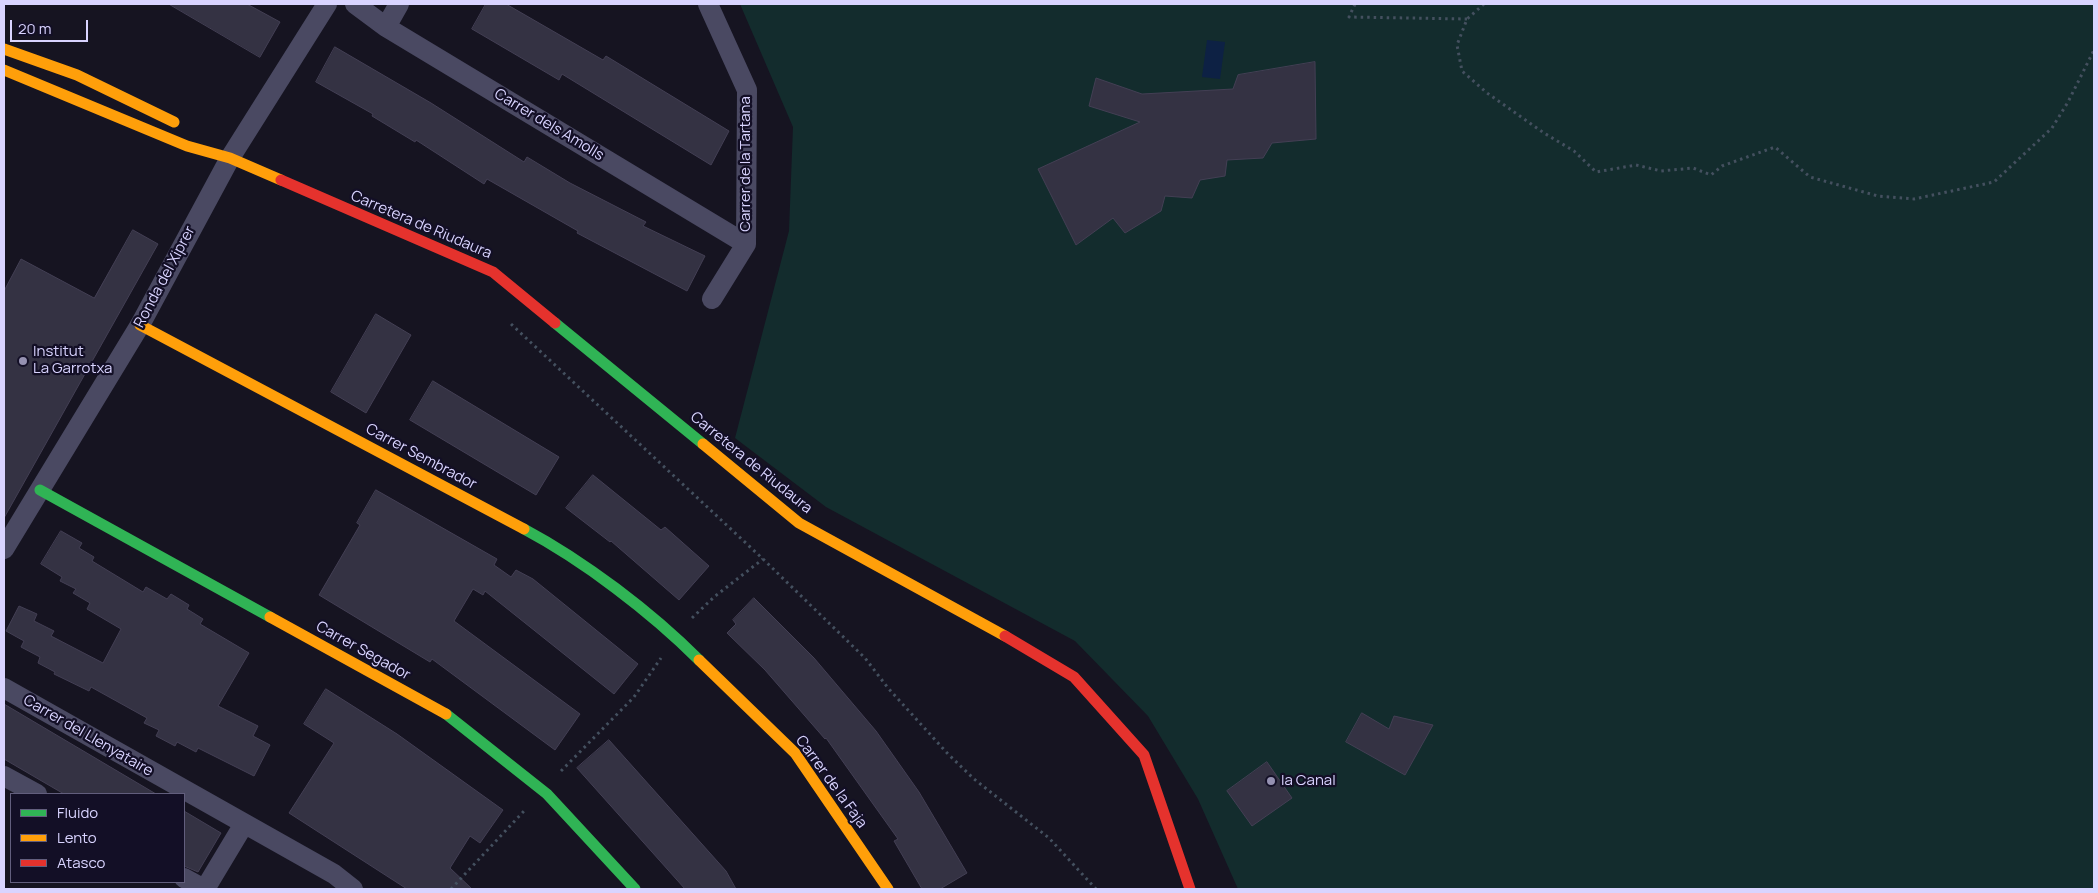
<!DOCTYPE html>
<html>
<head>
<meta charset="utf-8">
<style>
	body { margin:0 }
	#map { position:relative; width:2098px; height:893px; overflow:hidden; background:#161421; font-family:Manrope,sans-serif }
	canvas { display:block }
	.frame { position:absolute; inset:0; border:5px solid #d9d4ff; pointer-events:none }
	.legend { position:absolute; left:10px; top:793px; width:175px; height:90px; box-sizing:border-box; background:#130f26; border:1px solid #625e7d; margin:0; padding:6px 9px; list-style:none; font-size:15px; color:#d9d4ff }
	.legend li { display:flex; align-items:center; gap:10px; height:25px }
	.legend b { width:25px; border:1px solid #625e7d }
	.scale { position:absolute; left:10px; top:20px; width:78px; height:22px; box-sizing:border-box; border:2px solid #d9d4ff; border-top:0; padding-left:6px; font-size:15px; line-height:18px; white-space:nowrap; color:#d9d4ff; -webkit-text-stroke:4px #130f26; paint-order:stroke }
</style>
</head>
<body>
<div id="map">
<canvas width="2098" height="893"></canvas>
<div class="frame"></div>
<ul class="legend">
<li><b style="height:6px;background:#30b455"></b>Fluido</li>
<li><b style="height:6px;background:#ff9f0a"></b>Lento</li>
<li><b style="height:6px;background:#e5322d"></b>Atasco</li>
</ul>
<div class="scale">20 m</div>
</div>
<script>
const ctx = document.querySelector('canvas').getContext('2d');
ctx.lineJoin = 'round';
function paint(path, color) { ctx.fillStyle = color; ctx.fill(path, 'evenodd'); }
function stroke(path, color, width, dash) { ctx.strokeStyle = color; ctx.lineWidth = width; ctx.lineCap = dash ? 'butt' : 'round'; ctx.setLineDash(dash || []); ctx.stroke(path); }
function label(font, color, halo, rows, align = 'center') {
  ctx.font = font + ' Manrope,sans-serif'; ctx.lineWidth = 4.5; ctx.setLineDash([]); ctx.textBaseline = 'middle'; ctx.strokeStyle = halo; ctx.fillStyle = color; for (const [text, x, y, turn = 0] of rows) {
    ctx.save(); ctx.translate(x, y); ctx.rotate((+turn || 0) * Math.PI / 180); ctx.textAlign = isNaN(turn) ? turn : align; if (halo) ctx.strokeText(text, 0, 0); ctx.fillText(text, 0, 0); ctx.restore();
  }
}
paint(new Path2D(`
	M 740,4 L 2094,4 L 2094,889 L 1238,889 L 1198,799 L 1148,716 L 1075,641 L 826,507 L 735,438 L 789,231 L 793,127 Z`), '#132c2d');
paint(new Path2D(`
	M 1207,40 L 1225,42 L 1220,79 L 1202,77 Z`), '#0d2144');
const building = new Path2D(`
	M 169,4 L 247,4 L 280,22 L 260,57 Z
	M 486,4 L 506,4 L 603,60 L 606,56 L 729,131 L 711,165 L 562,74 L 559,80 L 472,29 Z
	M 335,47 L 431,103 L 524,162 L 527,157 L 570,183 L 646,222 L 643,226 L 705,256 L 687,291 L 577,233 L 578,231 L 487,179 L 484,184 L 416,140 L 415,142 L 372,116 L 373,114 L 316,82 Z
	M 1315,62 L 1316,139 L 1272,143 L 1263,158 L 1227,160 L 1225,176 L 1200,180 L 1192,198 L 1165,196 L 1161,211 L 1125,233 L 1113,218 L 1076,245 L 1038,169 L 1140,122 L 1089,106 L 1096,78 L 1142,94 L 1233,89 L 1238,75 Z
	M 133,230 L 158,244 L 4,518 L 4,291 L 21,259 L 94,298 Z
	M 376,314 L 411,335 L 366,413 L 331,392 Z
	M 433,381 L 559,457 L 536,495 L 410,420 Z
	M 593,475 L 661,530 L 665,527 L 709,566 L 679,600 L 611,541 L 610,542 L 566,508 Z
	M 376,490 L 497,559 L 494,565 L 511,577 L 516,570 L 533,579 L 638,664 L 614,694 L 485,591 L 483,595 L 473,589 L 454,621 L 580,714 L 555,750 L 432,659 L 430,662 L 319,595 L 360,525 L 357,523 Z
	M 61,531 L 82,543 L 79,548 L 94,557 L 92,561 L 143,592 L 146,587 L 167,599 L 171,594 L 189,605 L 187,609 L 203,619 L 200,624 L 249,653 L 218,706 L 258,726 L 253,736 L 270,745 L 254,776 L 198,748 L 196,752 L 177,742 L 175,746 L 156,736 L 159,730 L 144,723 L 147,718 L 91,687 L 89,691 L 54,674 L 55,672 L 38,663 L 40,657 L 21,647 L 24,641 L 6,631 L 19,606 L 37,614 L 34,621 L 54,631 L 51,636 L 103,663 L 121,629 L 87,609 L 90,603 L 73,593 L 76,589 L 60,581 L 62,577 L 41,564 Z
	M 754,598 L 814,658 L 876,731 L 919,792 L 967,873 L 940,889 L 922,889 L 894,841 L 898,839 L 826,738 L 825,739 L 765,670 L 727,633 L 736,624 L 733,620 Z
	M 326,689 L 397,734 L 503,810 L 480,843 L 470,836 L 450,868 L 472,889 L 407,889 L 289,813 L 334,743 L 304,724 Z
	M 4,704 L 156,794 L 64,794 L 4,759 Z
	M 1362,713 L 1389,729 L 1394,716 L 1433,725 L 1405,775 L 1346,742 Z
	M 609,740 L 726,871 L 736,889 L 685,889 L 577,768 Z
	M 1267,762 L 1292,798 L 1252,826 L 1227,791 Z
	M 184,811 L 221,833 L 198,872 L 184,866 Z`);
paint(building, '#343243');
stroke(building, '#433f54', 1);
stroke(new Path2D(`
	M 1355,4 L 1349,17 L 1467,19
	M 1484,4 L 1467,19 L 1457,45 L 1462,71 L 1487,93 L 1544,133 L 1574,151 L 1596,172 L 1636,165 L 1661,171 L 1693,168 L 1711,175 L 1722,166 L 1775,147 L 1810,177 L 1878,196 L 1914,199 L 1994,182 L 2052,128 L 2068,102 L 2094,50
	M 511,324 L 763,559 L 865,658 L 888,688 L 948,754 L 974,779 L 1049,838 L 1096,889
	M 692,618 L 714,597 L 763,559
	M 561,771 L 634,697 L 661,658
	M 451,889 L 525,810`), '#44505f', 3, [2.5, 4]);
stroke(new Path2D(`
	M 355,4 L 386,27 L 746,244
	M 708,4 L 747,90 L 746,244
	M 386,27 L 399,4
	M 712,299 L 746,244
	M 4,549 L 140,325 L 230,158 L 327,4
	M 4,688 L 334,874 L 353,889
	M 4,776 L 37,794
	M 184,878 L 204,889
	M 205,889 L 244,824`), '#4a4962', 20);
stroke(new Path2D(`
	M 555,323 L 703,444
	M 40,490 L 270,617
	M 524,529 C 584,561 651,612 699,660
	M 446,714 L 547,794 L 635,889`), '#30b455', 11);
stroke(new Path2D(`
	M 4,49 L 77,75 L 174,122
	M 4,70 L 187,146 L 230,158 L 281,180
	M 140,325 L 524,529
	M 703,444 L 799,523 L 1005,636
	M 270,617 L 446,714
	M 699,660 L 795,753 L 888,889`), '#ff9f0a', 11);
stroke(new Path2D(`
	M 281,180 L 493,272 L 555,323
	M 1005,636 L 1074,677 L 1144,755 L 1190,889`), '#e5322d', 11);
for (const [x, y, r, color] of [
	[23,361,5,"#9591b1"],
	[1271,781,5,"#9591b1"]
]) { const dot = new Path2D(); dot.arc(x, y, r, 0, 2 * Math.PI); ctx.fillStyle = color; ctx.fill(dot); stroke(dot, '#130f26', 2); }
label('15px', '#d9d4ff', '#130f26', [
	["Carrer dels Amolls",549,125,31],
	["Carrer de la Tartana",746,164,-90],
	["Carretera de Riudaura",421,225,23],
	["Ronda del Xiprer",165,277,-62],
	["Carrer Sembrador",421,457,28],
	["Carretera de Riudaura",751,463,39],
	["Carrer Segador",363,651,29],
	["Carrer del Llenyataire",88,736,30],
	["Carrer de la Faja",831,782,54]
]);
label('15px', '#d9d4ff', '#130f26', [
	["Institut",33,352],
	["La Garrotxa",33,369],
	["la Canal",1281,781]
], 'left');
</script>
</body>
</html>
